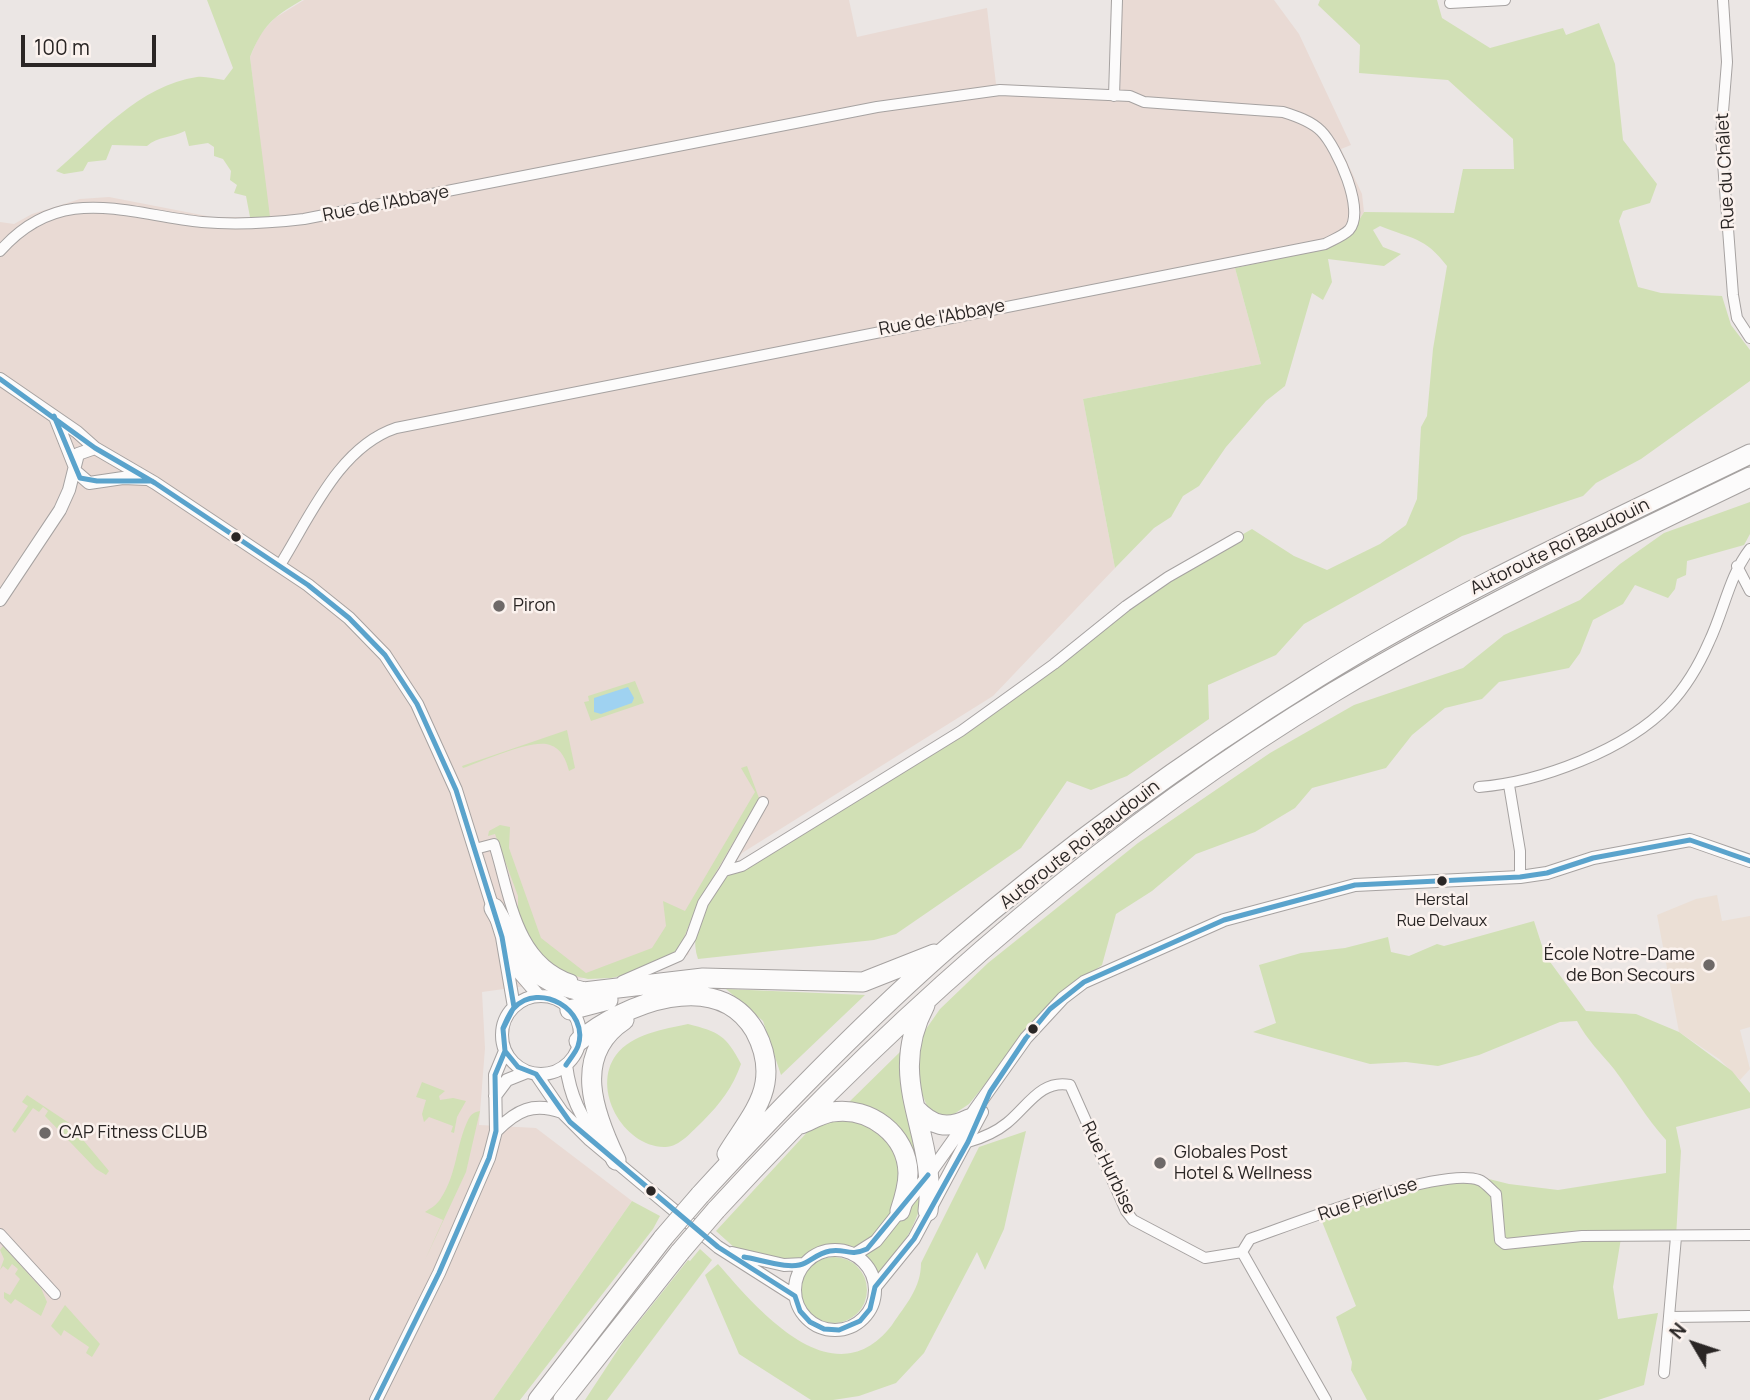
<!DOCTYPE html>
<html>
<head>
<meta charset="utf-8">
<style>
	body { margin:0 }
	#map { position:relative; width:1750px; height:1400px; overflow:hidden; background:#ebe6e4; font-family:Manrope,sans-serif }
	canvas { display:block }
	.north { position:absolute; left:1659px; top:1309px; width:70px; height:70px; -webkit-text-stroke:5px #fbf2ee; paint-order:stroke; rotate:309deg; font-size:19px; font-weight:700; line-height:28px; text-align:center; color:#2a2625 }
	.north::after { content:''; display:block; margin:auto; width:24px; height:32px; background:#2a2625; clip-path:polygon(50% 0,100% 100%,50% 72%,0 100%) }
	.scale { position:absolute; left:21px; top:35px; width:135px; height:32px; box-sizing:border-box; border:4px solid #2a2625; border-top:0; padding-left:9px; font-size:21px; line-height:24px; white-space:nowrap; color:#2a2625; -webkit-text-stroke:5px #fbf2ee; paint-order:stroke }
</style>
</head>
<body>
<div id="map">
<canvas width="1750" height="1400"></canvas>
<div class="north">N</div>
<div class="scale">100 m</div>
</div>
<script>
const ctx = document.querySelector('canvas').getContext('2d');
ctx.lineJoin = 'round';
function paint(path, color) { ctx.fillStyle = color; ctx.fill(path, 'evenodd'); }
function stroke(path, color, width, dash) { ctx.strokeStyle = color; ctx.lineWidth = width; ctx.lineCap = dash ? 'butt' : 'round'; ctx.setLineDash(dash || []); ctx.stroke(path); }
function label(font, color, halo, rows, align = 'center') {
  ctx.font = font + ' Manrope,sans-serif'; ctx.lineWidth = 5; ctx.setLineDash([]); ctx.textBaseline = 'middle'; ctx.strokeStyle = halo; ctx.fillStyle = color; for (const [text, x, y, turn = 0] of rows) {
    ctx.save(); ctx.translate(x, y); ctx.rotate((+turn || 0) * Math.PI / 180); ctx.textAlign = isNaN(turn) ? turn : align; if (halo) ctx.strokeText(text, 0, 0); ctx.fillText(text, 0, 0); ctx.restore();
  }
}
paint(new Path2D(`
	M 304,0 L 849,0 L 857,37 L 987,8 L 996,84 L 1120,91 L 1122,0 L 1274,0 L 1299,34 L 1351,145 L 1341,149 L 1362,194 L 1364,212 L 1353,230 L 1329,248 L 1235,268 L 1261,364 L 1083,399 L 1115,568 L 993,696 L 742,853 L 705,905 L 688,955 L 591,977 L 482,992 L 485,1048 L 479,1125 L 536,1128 L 632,1201 L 493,1400 L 0,1400 L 0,222 L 14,224 L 32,214 L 80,199 L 109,197 L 212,217 L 269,217 L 250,57 L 260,34 L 275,18 Z`), '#e9dad4');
paint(new Path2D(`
	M 1717,895 L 1722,921 L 1750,916 L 1750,1027 L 1740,1030 L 1750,1069 L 1740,1080 L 1719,1059 L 1679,1032 L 1657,915 L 1696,899 Z`), '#ebdfd5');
paint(new Path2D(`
	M 207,0 L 302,0 C 272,18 264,24 250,57 L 270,217 L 250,217 L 246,196 L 234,193 L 237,185 L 230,180 L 231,171 L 223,159 L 214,156 L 214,147 L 208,143 L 189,146 L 185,131 C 171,138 158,136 147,146 L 112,145 L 106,160 L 88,162 L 83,171 L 64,174 L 56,171 C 97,136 140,85 197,77 C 205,76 215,79 224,80 L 233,68 Z
	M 1320,0 L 1437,0 L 1442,18 L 1490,48 L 1563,28 L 1566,35 L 1599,23 L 1615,64 L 1623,140 L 1657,184 L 1650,203 L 1623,211 L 1619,221 L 1638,287 L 1661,293 L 1722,296 L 1731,325 L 1750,350 L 1750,381 L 1641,459 L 1596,483 L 1583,496 L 1462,536 L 1304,624 L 1276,655 L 1208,685 L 1209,719 L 1127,776 L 1091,790 L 1067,781 L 1021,848 L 896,934 L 874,940 L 698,959 C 687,925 711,897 731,870 L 961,731 L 1168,577 L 1252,529 L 1294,556 L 1327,570 L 1380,544 L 1406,525 L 1417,499 L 1421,427 L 1427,416 L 1433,349 L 1447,266 C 1425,237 1412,239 1380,226 L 1373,230 L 1383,247 L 1401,254 L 1384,266 L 1328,259 L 1332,282 L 1323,300 L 1312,293 L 1285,386 L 1266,401 L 1226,447 L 1199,486 L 1183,496 L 1171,517 L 1154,528 L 1115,568 L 1083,399 L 1261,364 L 1235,268 L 1329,248 L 1353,230 L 1364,212 L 1454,213 L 1463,169 L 1514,169 L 1513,139 L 1448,80 L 1359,73 L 1360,45 L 1318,5 Z
	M 1750,502 L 1750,534 L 1744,545 L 1687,561 L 1686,575 L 1677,579 L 1675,589 L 1668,598 L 1635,585 L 1623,604 L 1593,620 L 1580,653 L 1569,668 L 1499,682 L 1482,699 L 1445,708 L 1412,735 L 1386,768 L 1312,788 L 1295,808 L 1255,832 L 1196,854 L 1152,891 L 1116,914 L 1102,965 L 1054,1000 L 969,1104 L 948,1118 L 930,1113 L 916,1080 L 917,1042 L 940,1009 L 988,963 L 1138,843 L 1270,753 L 1354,705 L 1463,668 L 1504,635 L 1580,600 L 1620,564 L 1664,533 Z
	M 635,681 L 644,703 L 591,721 L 584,702 L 589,701 L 588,696 Z
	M 567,730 L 575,768 L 569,771 C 566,760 562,749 550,745 C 533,738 481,762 463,768 L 462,766 Z
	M 747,766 L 759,798 L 698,903 L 681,945 L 672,955 L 635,973 L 611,978 L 588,979 L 567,974 L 550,965 L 529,939 L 518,910 L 518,896 L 495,834 L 488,836 L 489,831 L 500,825 L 510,827 L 509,848 L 541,938 L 586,973 L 652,948 L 666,926 L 663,901 L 685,911 L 755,792 L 741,768 Z
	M 1534,921 L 1545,955 L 1586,1011 L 1636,1014 L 1679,1032 L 1732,1071 L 1750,1093 L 1750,1108 L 1676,1127 L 1681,1151 L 1676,1237 L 1621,1238 L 1613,1287 L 1618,1319 L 1658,1313 L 1644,1385 L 1598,1400 L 1367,1400 L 1351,1370 L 1352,1362 L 1336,1317 L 1356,1306 L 1321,1219 L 1398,1189 L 1485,1178 L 1509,1184 L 1558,1190 L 1666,1173 L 1666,1140 C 1646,1118 1632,1093 1614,1069 C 1601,1053 1587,1040 1577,1021 L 1560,1022 L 1479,1055 L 1438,1066 L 1406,1062 L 1370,1064 L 1253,1032 L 1276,1023 L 1259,965 L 1301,953 L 1345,948 L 1388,937 L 1391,952 L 1409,956 L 1437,944 L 1444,946 Z
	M 726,989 L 865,995 L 781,1075 L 763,1021 Z
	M 688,1024 C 719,1032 726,1035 741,1064 C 733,1087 720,1104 703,1121 C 692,1131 679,1148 664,1147 C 623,1146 591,1089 616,1055 C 632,1034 664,1029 688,1024 Z
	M 901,1051 L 926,1170 L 913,1188 L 912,1161 L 846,1105 Z
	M 422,1082 L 445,1091 L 439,1096 L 440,1100 L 453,1098 L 466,1101 L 457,1117 L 454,1133 L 451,1132 L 453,1126 L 429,1117 L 424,1122 L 422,1114 L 426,1100 L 416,1097 Z
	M 27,1095 L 69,1123 L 109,1171 L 106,1175 L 96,1169 L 45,1116 L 48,1111 L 43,1107 L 39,1112 L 33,1108 L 15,1133 L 12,1130 L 28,1106 L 22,1102 Z
	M 480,1111 L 466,1172 L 425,1260 L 443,1220 L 425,1212 C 431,1208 437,1205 441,1198 C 457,1174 456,1145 468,1120 C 471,1114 474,1112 480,1111 Z
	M 848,1115 L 884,1132 L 904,1171 L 895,1207 L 875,1235 L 865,1244 L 853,1247 L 827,1244 L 802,1259 L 790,1261 L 736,1249 L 716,1231 L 812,1127 Z
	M 1026,1131 L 1004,1229 L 985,1270 L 977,1252 L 924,1353 L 896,1383 L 859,1396 L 833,1400 L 811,1400 L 739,1354 L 705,1275 L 718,1264 C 759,1311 834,1400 892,1325 C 906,1304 921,1288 921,1263 L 979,1147 Z
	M 924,1189 C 920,1221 900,1252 878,1276 L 865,1256 L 877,1246 Z
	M 632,1201 L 660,1216 L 653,1229 L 520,1400 L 493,1400 Z
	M 3,1246 L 41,1288 L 47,1302 L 41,1316 L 15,1299 L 11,1304 L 4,1298 L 4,1292 L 10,1295 L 20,1279 L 15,1274 L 18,1269 L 12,1264 L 8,1270 L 3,1266 L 0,1270 L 4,1259 L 0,1250 Z
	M 700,1249 L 712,1260 L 607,1400 L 585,1400 L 625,1339 L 688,1260 L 690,1261 Z
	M801 1290a33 33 0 1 1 66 0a33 33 0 1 1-66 0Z
	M 65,1305 L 100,1344 L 92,1357 L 86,1353 L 89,1347 L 64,1330 L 61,1336 L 51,1326 Z`), '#d1e0b5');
paint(new Path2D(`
	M 628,687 L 634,698 L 632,703 L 601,714 L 594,712 L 594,698 Z`), '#9fd2f1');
const minor = new Path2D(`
	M 1723,0 L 1727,62 L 1721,136 L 1733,295 L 1737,318 L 1750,338
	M 1450,3 L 1505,0
	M 1114,96 L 1117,0
	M 0,251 C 61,182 125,214 202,222 C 236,225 270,223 304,219 L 877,107 L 1000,90 L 1130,96 L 1144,102 L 1283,112 C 1296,116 1311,121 1321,131 C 1337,147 1366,211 1349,230 C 1343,236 1332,240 1325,244 L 396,428 C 339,447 310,517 280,565
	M 1737,566 L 1750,591
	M 1509,785 L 1520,851 L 1520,877
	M 1479,787 C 1540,782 1626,750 1669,705 C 1686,687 1699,665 1709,642 C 1724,611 1729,576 1750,549
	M 475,849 L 494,844 C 510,894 515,961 572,980
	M 724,871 L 763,802
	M 622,981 L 679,956 L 691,937 L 703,903 L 724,871 L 742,866 L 961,731 L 1054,664 L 1126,606 L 1168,577 L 1238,537
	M 968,1142 C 982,1138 996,1132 1007,1123 C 1027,1107 1041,1079 1070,1085 L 1126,1211 L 1133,1220 L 1205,1258 L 1242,1252
	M 0,1234 L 55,1294
	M 1242,1252 L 1250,1239 C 1293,1224 1441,1166 1479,1180 C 1485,1182 1491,1190 1496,1194 L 1500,1240 L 1505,1244 L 1582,1236 L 1750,1235
	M 1242,1252 L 1326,1400
	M 1670,1317 L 1750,1316
	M 1664,1373 L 1676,1237`);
const tertiary = new Path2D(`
	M 0,379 L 77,432 L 95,448 L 155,483 L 308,585 L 349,618 L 385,655 L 417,704 L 456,790 L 502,937 L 514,1007
	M 55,417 L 74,465
	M 74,470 L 89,483 L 123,478 L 147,479
	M 0,600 L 60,510 L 69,490 L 78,454 L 95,448
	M 509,950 L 520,974 L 539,996
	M502 1035a39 39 0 1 1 78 0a39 39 0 1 1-78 0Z
	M 566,1065 C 570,1096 580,1117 600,1141
	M 536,1074 L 562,1112 L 590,1140 L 718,1247 L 795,1296
	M 495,1096 L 507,1080 L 527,1072
	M 496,1131 C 517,1110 533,1102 562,1112
	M795 1290a40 40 0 1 1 80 0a40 40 0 1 1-80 0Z
	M 732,1253 L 784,1265 L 804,1264
	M 854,1255 L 876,1241 L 930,1173 L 1026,1038 L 1063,998 L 1084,982 L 1224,920 L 1355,885 L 1520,877 L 1547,873 L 1593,858 L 1690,840 L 1750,861
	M 875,1287 L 914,1239 L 982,1112
	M 376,1400 L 439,1273 L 489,1158 L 496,1131 L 495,1075 L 505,1051`);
const motorway = new Path2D(`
	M 494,908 L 519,952 L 536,973 L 555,984 L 584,992 L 703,978 L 863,982 L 934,954
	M 925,1005 C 884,1083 938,1132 928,1211
	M 570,1010 L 608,1000
	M 579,1041 C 623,1004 717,966 755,1031 C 763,1046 768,1065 765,1083 C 761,1108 740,1132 727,1154
	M 915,1108 C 932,1126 947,1130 969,1119
	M 801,1124 C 811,1120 821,1114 832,1112 C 870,1106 907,1135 908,1173 C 908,1186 904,1199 900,1211
	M 616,1160 C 594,1114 571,1055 624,1020
	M 700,1195 C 779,1109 861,1024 949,947 C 1064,848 1188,758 1317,678 C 1455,592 1604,525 1750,454
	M 716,1210 C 899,1011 1102,832 1334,692 C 1468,612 1609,545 1750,477
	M 538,1400 L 663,1238
	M 563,1400 L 680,1252`);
stroke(minor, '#a6a2a1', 12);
stroke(tertiary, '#a6a2a1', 14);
stroke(motorway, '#a6a2a1', 21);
stroke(minor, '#fcfbfb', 10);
stroke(tertiary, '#fcfbfb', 12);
stroke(motorway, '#fcfbfb', 19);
const motorwayBridge = new Path2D(`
	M 663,1238 L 700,1195
	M 680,1252 L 716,1210`);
stroke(motorwayBridge, '#a6a2a1', 21, []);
stroke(motorwayBridge, '#fcfbfb', 19);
stroke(new Path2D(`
	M 0,379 L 95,448 L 155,483 L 308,585 L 349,618 L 385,655 L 417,704 L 456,790 L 502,937 L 514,1007 L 503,1029 L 505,1051 L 518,1067 L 536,1074 L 570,1122 L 718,1247 L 795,1296 L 800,1311 L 810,1322 L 824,1329 L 839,1330 L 860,1321 L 870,1309 L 875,1287 L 914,1239 L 968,1142 L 990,1092 L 1026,1038 L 1050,1009 L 1084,982 L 1224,920 L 1355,885 L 1520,877 L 1547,873 L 1593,858 L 1690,840 L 1750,861
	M 54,416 L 80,478 L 97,481 L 152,481
	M 503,1028 C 506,1022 509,1013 514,1008 C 539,981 590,1010 578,1046 C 576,1052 570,1059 566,1065
	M 744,1257 C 759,1259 791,1271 805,1263 C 813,1259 819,1253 830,1251 C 845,1248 849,1257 867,1249 L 928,1175
	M 376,1400 L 439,1273 L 489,1158 L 496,1131 L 495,1075 L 505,1051`), '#5aa3cc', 5);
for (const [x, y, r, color] of [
	[236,537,6,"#2a2625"],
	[499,606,7,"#6e6968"],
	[1442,881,6,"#2a2625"],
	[1709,965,7,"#6e6968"],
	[1033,1029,6,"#2a2625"],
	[45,1133,7,"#6e6968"],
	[1160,1163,7,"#6e6968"],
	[651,1191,6,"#2a2625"]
]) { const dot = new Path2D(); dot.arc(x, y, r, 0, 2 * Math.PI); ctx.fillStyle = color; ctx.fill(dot); stroke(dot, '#fbf2ee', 2.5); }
label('16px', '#2a2625', '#fbf2ee', [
	["Herstal",1442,901],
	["Rue Delvaux",1442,922]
]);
label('18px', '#2a2625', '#fbf2ee', [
	["Rue du Châlet",1726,171,-93],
	["Rue de l'Abbaye",386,204,-11],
	["Rue de l'Abbaye",942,318,-11],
	["Autoroute Roi Baudouin",1560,547,-26],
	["Autoroute Roi Baudouin",1080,845,-38],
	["Rue Hurbise",1108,1168,64],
	["Rue Pierluse",1368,1200,-18]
]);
label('18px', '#2a2625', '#fbf2ee', [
	["Piron",513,606],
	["École Notre-Dame",1695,955,"right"],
	["de Bon Secours",1695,976,"right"],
	["CAP Fitness CLUB",59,1133],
	["Globales Post",1174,1153],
	["Hotel & Wellness",1174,1174]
], 'left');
</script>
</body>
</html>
